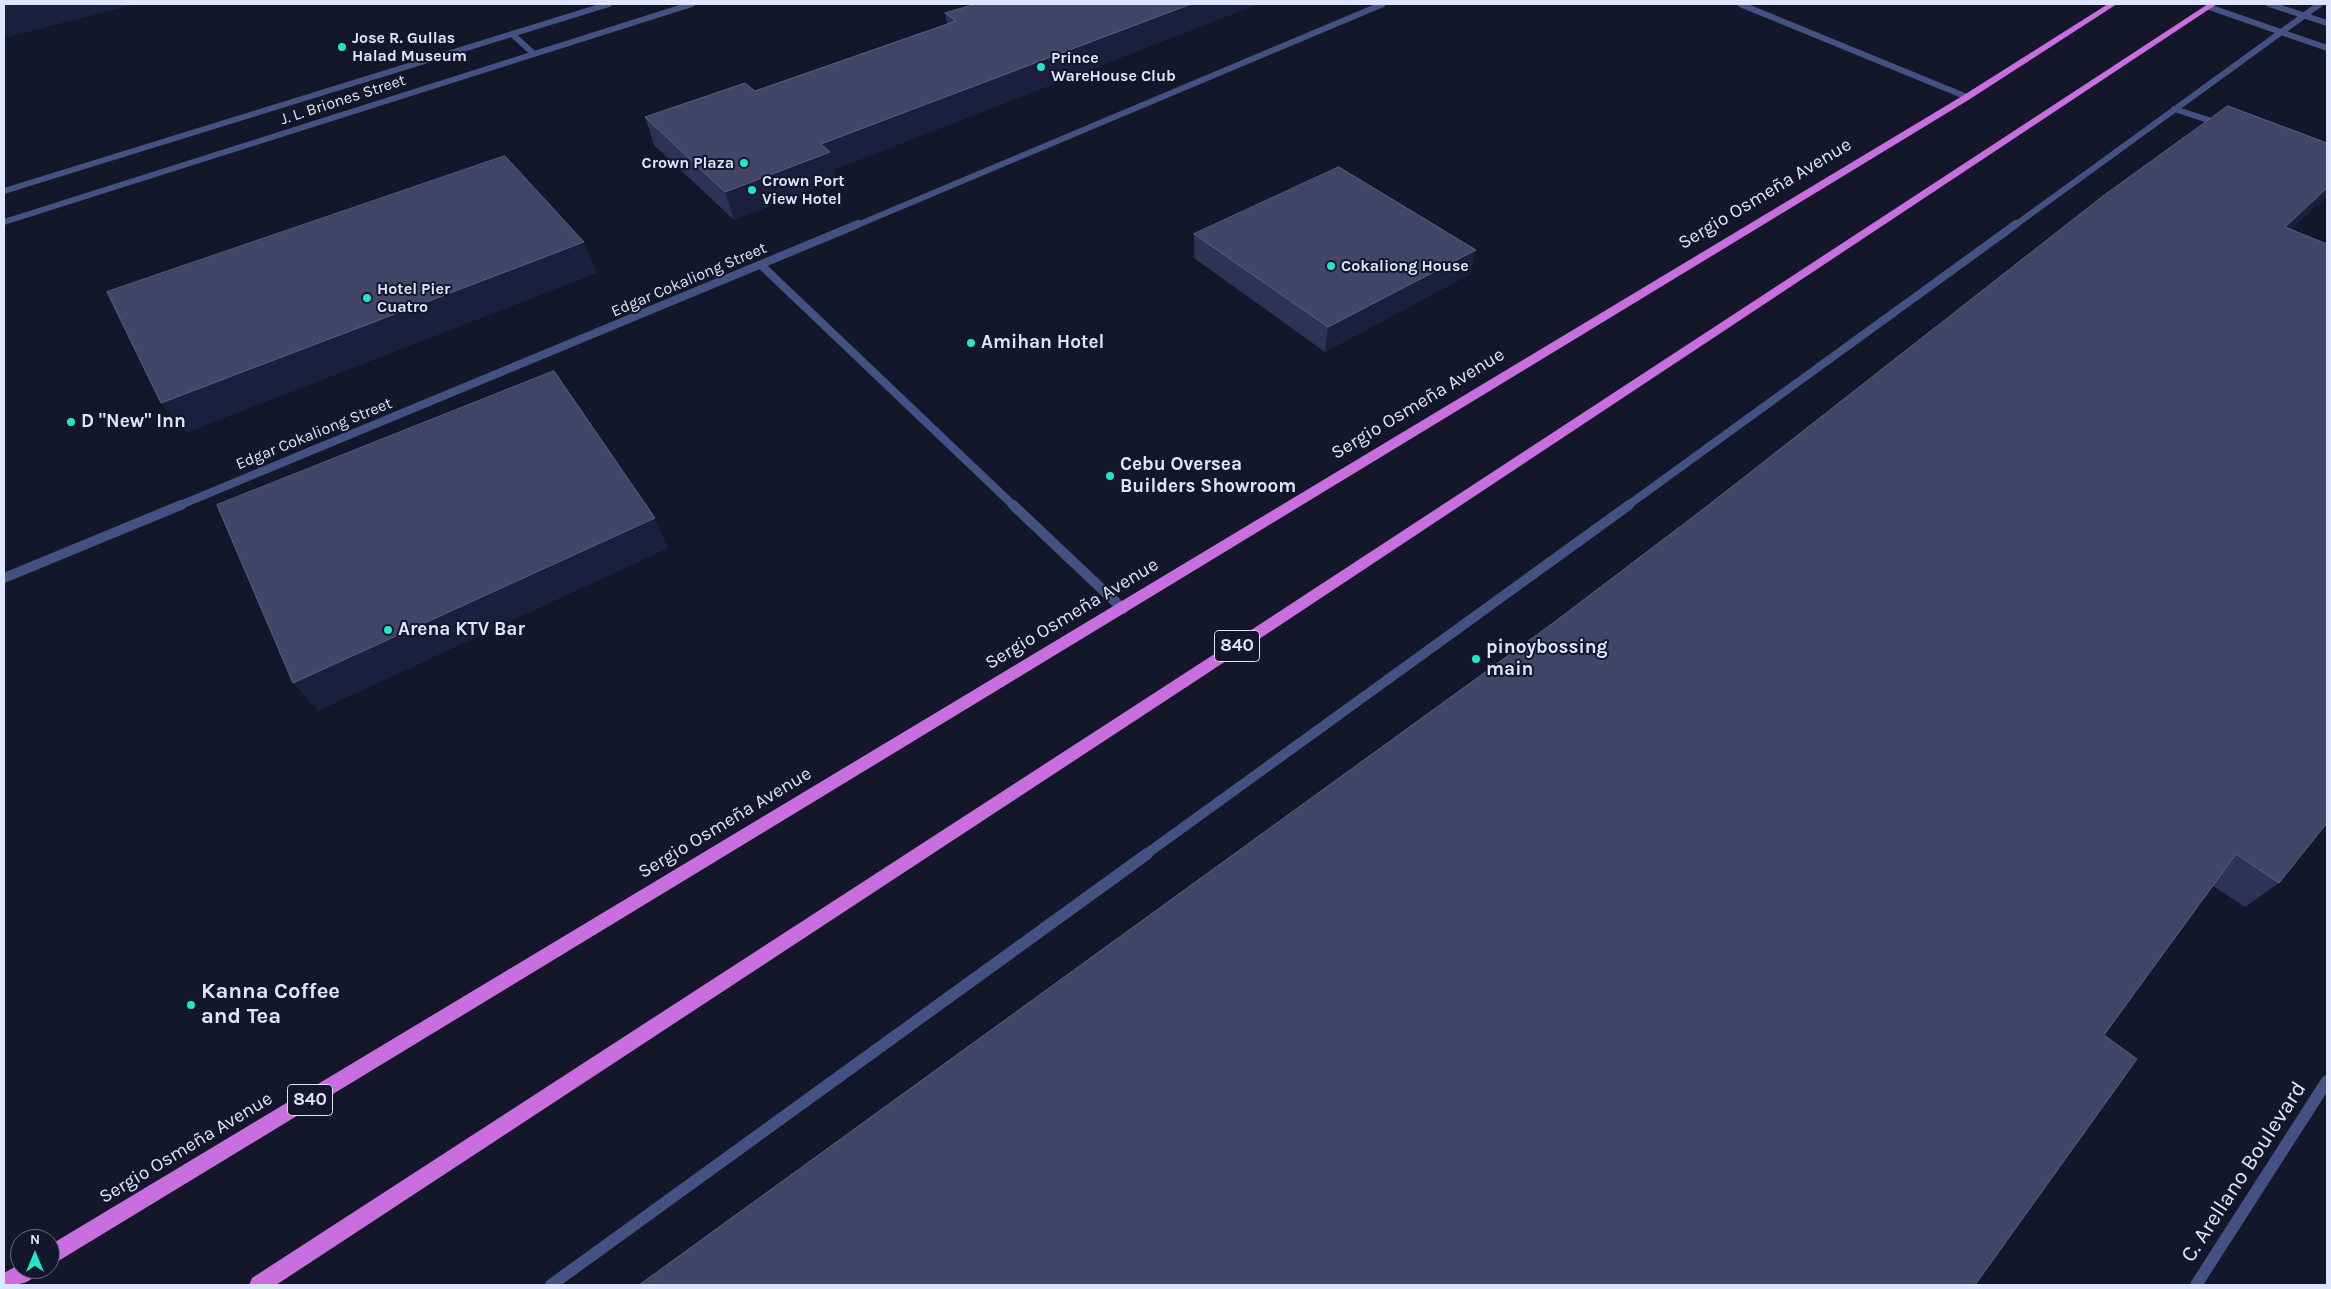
<!DOCTYPE html>
<html>
<head>
<meta charset="utf-8">
<style>
	body { margin:0 }
	#map { position:relative; width:2331px; height:1289px; overflow:hidden; background:#14162a; font-family:Karla,sans-serif }
	canvas { display:block }
	.frame { position:absolute; inset:0; border:5px solid #e0e4fc; pointer-events:none }
	.north { position:absolute; left:10px; top:1229px; width:50px; height:50px; box-sizing:border-box; background:#14162a; border:1px solid #66687e; border-radius:50%; rotate:0deg; font-size:14px; font-weight:700; line-height:20px; text-align:center; color:#e0e4fc }
	.north::after { content:''; display:block; margin:auto; width:18px; height:22px; background:#21e7c8; clip-path:polygon(50% 0,100% 100%,50% 72%,0 100%) }
</style>
</head>
<body>
<div id="map">
<canvas width="2331" height="1289"></canvas>
<div class="frame"></div>
<div class="north">N</div>
</div>
<script>
const ctx = document.querySelector('canvas').getContext('2d');
ctx.lineJoin = 'round';
function stroke(path, color, width, dash) { ctx.strokeStyle = color; ctx.lineWidth = width; ctx.lineCap = dash ? 'butt' : 'round'; ctx.setLineDash(dash || []); ctx.stroke(path); }
function paint(path, color) { ctx.fillStyle = color; ctx.fill(path, 'evenodd'); }
function label(font, color, halo, rows, align = 'center') {
  ctx.font = font + ' Karla,sans-serif'; ctx.lineWidth = 4; ctx.setLineDash([]); ctx.textBaseline = 'middle'; ctx.strokeStyle = halo; ctx.fillStyle = color; for (const [text, x, y, turn = 0] of rows) {
    ctx.save(); ctx.translate(x, y); ctx.rotate((+turn || 0) * Math.PI / 180); ctx.textAlign = isNaN(turn) ? turn : align; if (halo) ctx.strokeText(text, 0, 0); ctx.fillText(text, 0, 0); ctx.restore();
  }
}
stroke(new Path2D(`
	M 1740,4 L 1967,97
	M 2174,109 L 2221,124`), '#445283', 6);
stroke(new Path2D(`
	M 761,265 L 1014,506`), '#445283', 8);
stroke(new Path2D(`
	M 1013,505 L 1123,609`), '#445283', 10);
stroke(new Path2D(`
	M 2269,4 L 2327,23
	M 2209,7 L 2327,48
	M 512,34 L 534,54
	M 4,191 L 609,4
	M 4,222 L 692,4
	M 855,226 L 1383,4
	M 2014,226 L 2320,4`), '#445283', 6);
stroke(new Path2D(`
	M 178,506 L 858,224
	M 1627,506 L 2016,224`), '#445283', 8);
stroke(new Path2D(`
	M 4,578 L 181,505
	M 1145,855 L 1629,505`), '#445283', 10);
stroke(new Path2D(`
	M 551,1285 L 1147,854
	M 2196,1285 L 2327,1081`), '#445283', 12);
paint(new Path2D(`
	M 2108,4 L 2117,4 L 1970,99 L 50,1266 L 50,1245 L 1964,95 Z
	M 2208,4 L 2217,4 L 1226,661 L 276,1285 L 249,1285 L 252,1278 L 1216,653 Z
	M 20,1264 L 20,1269 L 39,1269 C 33,1284 18,1285 4,1285 L 4,1273 Z`), '#c86ede');
paint(new Path2D(`
	M 977,4 L 834,170 L 836,180 L 734,220 L 654,145 L 645,117 L 755,91 L 947,24 L 945,13 Z
	M 2327,143 L 2327,196 L 2291,229 L 2279,883 L 2245,907 L 2213,886 L 639,1285 Z
	M 1194,234 L 1476,250 L 1470,274 L 1325,352 L 1194,258 Z`), '#2f3156');
paint(new Path2D(`
	M 4,4 L 136,4 L 4,38 Z
	M 1191,4 L 1259,4 L 834,170 L 836,180 L 734,220 L 725,192 L 821,144 Z
	M 2327,188 L 2327,196 L 2263,255 L 2285,227 Z
	M 584,242 L 597,273 L 186,433 L 161,403 Z
	M 1476,250 L 1470,274 L 1325,352 L 1328,327 Z
	M 655,518 L 668,548 L 318,711 L 293,683 Z`), '#1c1e3d');
const building = new Path2D(`
	M 977,4 L 1191,4 L 821,144 L 830,152 L 725,192 L 645,117 L 745,83 L 755,91 L 956,21 L 945,13 Z
	M 2228,106 L 2327,143 L 2327,188 L 2285,227 L 2327,244 L 2327,823 L 2279,883 L 2236,854 L 2104,1035 L 2137,1059 L 1975,1285 L 639,1285 L 1553,623 L 1706,507 L 2103,196 Z
	M 505,156 L 584,242 L 161,403 L 107,292 Z
	M 1339,167 L 1476,250 L 1328,327 L 1194,234 Z
	M 554,371 L 655,518 L 293,683 L 217,505 Z`);
paint(building, '#424567');
stroke(building, '#5b5e7f', 1);
for (const [x, y, r, color] of [
	[342,47,5,"#21e7c8"],
	[1041,67,5,"#21e7c8"],
	[744,163,5,"#21e7c8"],
	[752,190,5,"#21e7c8"],
	[1331,266,5,"#21e7c8"],
	[367,298,5,"#21e7c8"],
	[971,343,5,"#21e7c8"],
	[71,422,5,"#21e7c8"],
	[1110,476,5,"#21e7c8"],
	[388,630,5,"#21e7c8"],
	[1476,659,5,"#21e7c8"],
	[191,1005,5,"#21e7c8"]
]) { const dot = new Path2D(); dot.arc(x, y, r, 0, 2 * Math.PI); ctx.fillStyle = color; ctx.fill(dot); stroke(dot, '#14162a', 2); }
label('bold 16px', '#e0e4fc', '#14162a', [
	["Jose R. Gullas",352,38],
	["Halad Museum",352,56],
	["Prince",1051,58],
	["WareHouse Club",1051,76],
	["Crown Plaza",734,163,"right"],
	["Crown Port",762,181],
	["View Hotel",762,199],
	["Cokaliong House",1341,266],
	["Hotel Pier",377,289],
	["Cuatro",377,307]
], 'left');
label('16px', '#e0e4fc', '#14162a', [
	["J. L. Briones Street",343,100,-18],
	["Edgar Cokaliong Street",689,280,-23],
	["Edgar Cokaliong Street",314,434,-22]
]);
for (const [x, y, w] of [
	[1237,646,45],
	[310,1100,45]
]) { const box = new Path2D(); box.roundRect(x - w / 2, y - 15.5, w, 31, 4); ctx.fillStyle = '#14162a'; ctx.fill(box); stroke(box, '#e0e4fc', 1); }
label('bold 18px', '#e0e4fc', null, [
	["840",1237,646],
	["840",310,1100]
]);
label('19px', '#e0e4fc', '#14162a', [
	["Sergio Osmeña Avenue",1765,194,-31],
	["Sergio Osmeña Avenue",1418,404,-31],
	["Sergio Osmeña Avenue",1072,614,-31],
	["Sergio Osmeña Avenue",725,823,-31],
	["Sergio Osmeña Avenue",186,1148,-31]
]);
label('bold 19px', '#e0e4fc', '#14162a', [
	["Amihan Hotel",981,343],
	["D \"New\" Inn",81,422],
	["Cebu Oversea",1120,465],
	["Builders Showroom",1120,487],
	["Arena KTV Bar",398,630],
	["pinoybossing",1486,648],
	["main",1486,670]
], 'left');
label('bold 22px', '#e0e4fc', '#14162a', [
	["Kanna Coffee",201,992],
	["and Tea",201,1017]
], 'left');
label('22px', '#e0e4fc', '#14162a', [
	["C. Arellano Boulevard",2244,1172,-57]
]);
</script>
</body>
</html>
